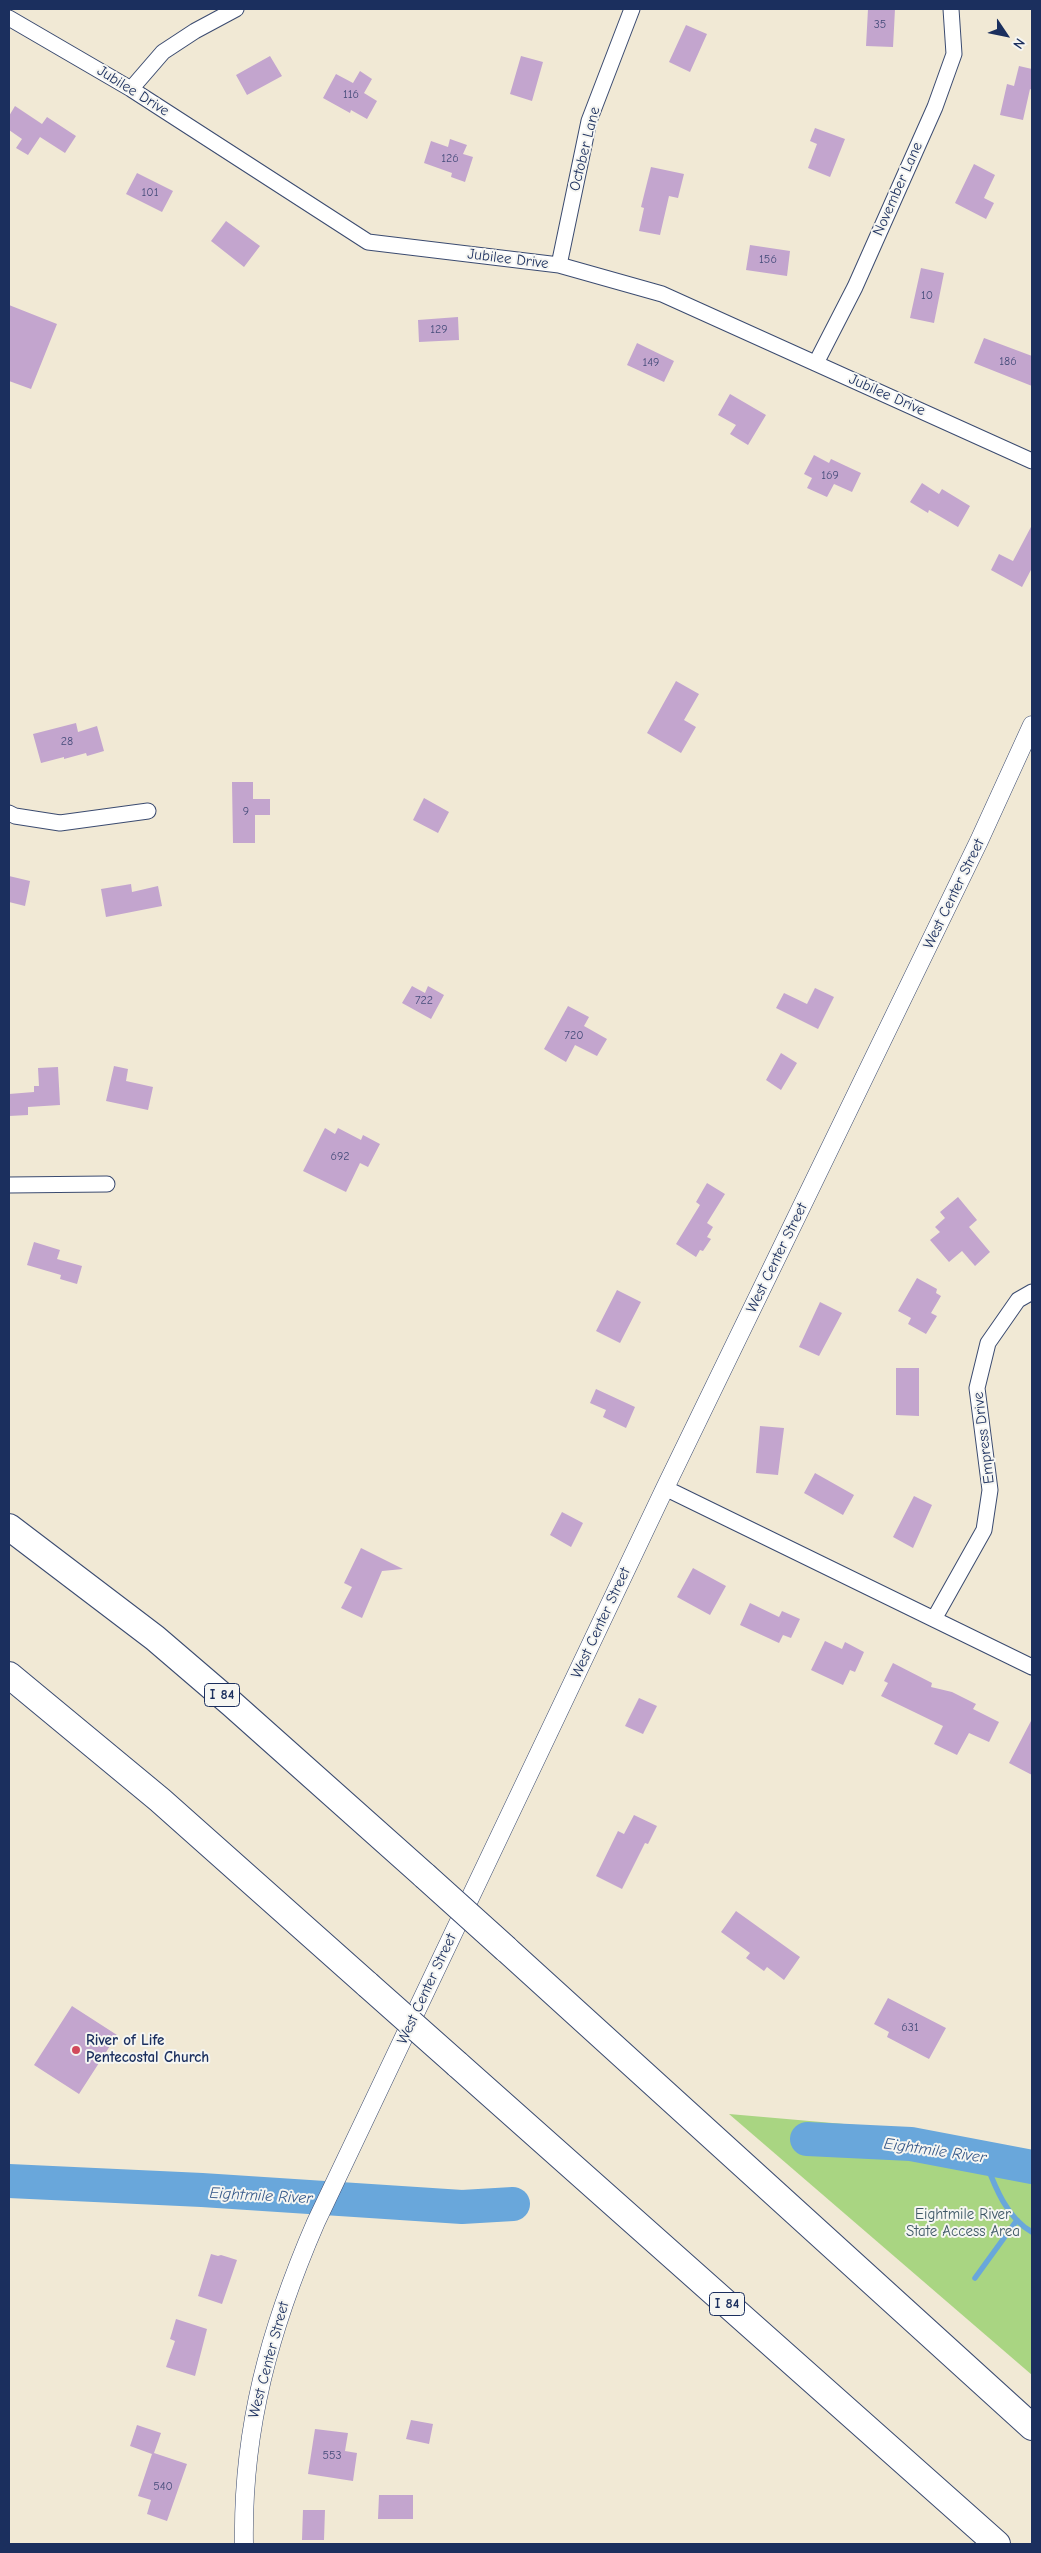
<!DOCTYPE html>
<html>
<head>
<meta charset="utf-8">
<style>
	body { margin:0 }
	#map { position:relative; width:1041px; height:2553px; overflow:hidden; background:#f1e9d5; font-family:"Comic Neue",sans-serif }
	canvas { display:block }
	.frame { position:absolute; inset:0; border:10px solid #1b2f5e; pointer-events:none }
	.north { position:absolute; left:981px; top:10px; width:50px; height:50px; -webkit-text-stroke:4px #f6f6f2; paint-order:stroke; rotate:124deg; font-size:14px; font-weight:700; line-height:20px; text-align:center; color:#1b2f5e }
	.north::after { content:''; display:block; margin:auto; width:18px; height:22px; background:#1b2f5e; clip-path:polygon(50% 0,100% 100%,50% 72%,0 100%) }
</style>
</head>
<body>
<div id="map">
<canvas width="1041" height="2553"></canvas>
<div class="frame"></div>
<div class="north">N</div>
</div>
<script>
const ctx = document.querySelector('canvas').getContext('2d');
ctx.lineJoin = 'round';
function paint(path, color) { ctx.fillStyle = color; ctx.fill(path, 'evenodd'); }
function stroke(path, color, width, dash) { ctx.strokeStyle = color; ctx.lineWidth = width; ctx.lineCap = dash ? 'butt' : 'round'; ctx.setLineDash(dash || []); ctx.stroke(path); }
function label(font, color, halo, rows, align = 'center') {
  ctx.font = font + ' "Comic Neue",sans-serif'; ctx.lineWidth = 4; ctx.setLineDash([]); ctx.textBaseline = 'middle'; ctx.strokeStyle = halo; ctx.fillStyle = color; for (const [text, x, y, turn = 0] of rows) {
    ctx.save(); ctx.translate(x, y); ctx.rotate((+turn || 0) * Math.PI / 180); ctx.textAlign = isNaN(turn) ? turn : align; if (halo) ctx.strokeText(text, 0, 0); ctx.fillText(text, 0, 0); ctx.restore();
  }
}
paint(new Path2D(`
	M 729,2114 L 890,2128 L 992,2161 L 1032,2178 L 1032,2375 Z`), '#a9d582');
stroke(new Path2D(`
	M 984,2158 C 994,2184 1006,2218 1032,2232
	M 975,2278 L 1017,2220`), '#69a7db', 5.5);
stroke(new Path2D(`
	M 807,2139 L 911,2144 L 1032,2167
	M 9,2181 L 202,2190 L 462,2207 L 513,2204`), '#69a7db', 34);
paint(new Path2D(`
	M 868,9 L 895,9 L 893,47 L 866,46 Z
	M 686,25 L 707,34 L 690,72 L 669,62 Z
	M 270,56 L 282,76 L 247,95 L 236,75 Z
	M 521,56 L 543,62 L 532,101 L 510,94 Z
	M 1019,66 L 1032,69 L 1032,90 L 1030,89 L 1023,120 L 1000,115 L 1007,84 L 1014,86 Z
	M 360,71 L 372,79 L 364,93 L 377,101 L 367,119 L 351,110 L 350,113 L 323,98 L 336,74 L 353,83 Z
	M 15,106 L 42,124 L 47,117 L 76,136 L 65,153 L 40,137 L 28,155 L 16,148 L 22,139 L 9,130 L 9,116 Z
	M 815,128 L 845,139 L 830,177 L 808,168 L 817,144 L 810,141 Z
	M 450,139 L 467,145 L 463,154 L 473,157 L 465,182 L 451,177 L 452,173 L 424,163 L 431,141 L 448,147 Z
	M 974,164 L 995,175 L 984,198 L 994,203 L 986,219 L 955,203 Z
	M 651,167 L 684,174 L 678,198 L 669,196 L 660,235 L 639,231 L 644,208 L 641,207 Z
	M 137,173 L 173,191 L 162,212 L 126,194 Z
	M 226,221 L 260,246 L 244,267 L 211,241 Z
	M 750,245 L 790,251 L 787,276 L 746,270 Z
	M 921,268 L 944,273 L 934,323 L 910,318 Z
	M 9,305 L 57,324 L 31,389 L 9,381 Z
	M 458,317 L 459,340 L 419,342 L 418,320 Z
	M 984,338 L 1032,356 L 1032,386 L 974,363 Z
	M 637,343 L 674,361 L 664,382 L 627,365 Z
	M 730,394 L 766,415 L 748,445 L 730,434 L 736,425 L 718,415 Z
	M 814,455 L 829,463 L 831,459 L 861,473 L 852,492 L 834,484 L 827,497 L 807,488 L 812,478 L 804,474 Z
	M 922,483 L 939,494 L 942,489 L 970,506 L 958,527 L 929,510 L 928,513 L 910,502 Z
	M 1032,525 L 1032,568 L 1022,587 L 991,570 L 999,554 L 1013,561 Z
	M 676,681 L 699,694 L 684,720 L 696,727 L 681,753 L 647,733 Z
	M 76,723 L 78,732 L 97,726 L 104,751 L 87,756 L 86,753 L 64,759 L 64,757 L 41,763 L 33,734 Z
	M 232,782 L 253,782 L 253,799 L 270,799 L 270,815 L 255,815 L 255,843 L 233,843 Z
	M 424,798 L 449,812 L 438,833 L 413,820 Z
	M 9,876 L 30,881 L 25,906 L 9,902 Z
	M 131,884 L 132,892 L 158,886 L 162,906 L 106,917 L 101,889 Z
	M 412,986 L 425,993 L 428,986 L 444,995 L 431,1019 L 402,1003 Z
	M 815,988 L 834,997 L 818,1029 L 776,1008 L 784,993 L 807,1004 Z
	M 568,1006 L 589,1017 L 584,1026 L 607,1039 L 597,1056 L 575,1045 L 566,1062 L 544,1049 Z
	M 781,1053 L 797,1063 L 781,1090 L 766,1080 Z
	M 114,1066 L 128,1069 L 126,1081 L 153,1087 L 148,1110 L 106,1101 Z
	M 58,1067 L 60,1105 L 28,1107 L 28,1115 L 9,1116 L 9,1094 L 34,1092 L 34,1086 L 39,1086 L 38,1068 Z
	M 325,1128 L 335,1134 L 338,1128 L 361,1140 L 363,1135 L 380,1144 L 368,1167 L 360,1163 L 346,1192 L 303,1171 Z
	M 707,1183 L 725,1194 L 707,1223 L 713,1227 L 707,1237 L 711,1239 L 703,1251 L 700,1250 L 696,1257 L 676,1244 L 700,1205 L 696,1202 Z
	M 958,1197 L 977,1220 L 969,1227 L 990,1252 L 975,1266 L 962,1251 L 949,1262 L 930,1240 L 940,1232 L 935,1227 L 945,1218 L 940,1212 Z
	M 34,1242 L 60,1250 L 57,1259 L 82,1266 L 77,1284 L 60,1279 L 61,1275 L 27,1265 Z
	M 917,1278 L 937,1289 L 936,1293 L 941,1296 L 931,1313 L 937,1316 L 926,1334 L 908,1324 L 911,1318 L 898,1311 Z
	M 617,1290 L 641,1302 L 620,1343 L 596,1331 Z
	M 820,1302 L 842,1313 L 819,1356 L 799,1347 Z
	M 896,1368 L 919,1368 L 919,1416 L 896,1415 Z
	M 596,1389 L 635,1407 L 626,1428 L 603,1417 L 606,1410 L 590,1403 Z
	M 760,1426 L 784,1428 L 778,1475 L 756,1473 Z
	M 815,1473 L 854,1495 L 843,1515 L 804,1493 Z
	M 914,1496 L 932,1505 L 913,1548 L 893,1537 Z
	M 562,1512 L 583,1523 L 571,1547 L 550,1535 Z
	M 361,1548 L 403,1569 L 382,1571 L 362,1618 L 341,1608 L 352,1587 L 344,1583 Z
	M 693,1568 L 726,1586 L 710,1615 L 677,1597 Z
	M 750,1603 L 779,1617 L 782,1611 L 800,1619 L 791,1638 L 783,1635 L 779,1643 L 740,1625 Z
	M 825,1641 L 842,1649 L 845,1642 L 864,1652 L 855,1672 L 850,1670 L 843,1685 L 811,1670 Z
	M 893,1663 L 932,1683 L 931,1687 L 952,1692 L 976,1704 L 973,1709 L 999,1722 L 989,1742 L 969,1733 L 957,1755 L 934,1744 L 943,1726 L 881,1696 L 888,1683 L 884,1681 Z
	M 639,1698 L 657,1706 L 643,1734 L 625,1726 Z
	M 1032,1719 L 1032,1775 L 1009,1763 Z
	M 634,1815 L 657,1826 L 648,1844 L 645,1843 L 622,1889 L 596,1876 L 618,1831 L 624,1834 Z
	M 736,1911 L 800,1957 L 784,1980 L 767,1967 L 764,1971 L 746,1958 L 750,1953 L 721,1932 Z
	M 888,1998 L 946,2028 L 929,2059 L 887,2037 L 889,2032 L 874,2024 Z
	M 72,2006 L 117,2035 L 79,2094 L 34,2065 Z
	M 211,2254 L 218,2256 L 221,2255 L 237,2260 L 222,2304 L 198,2296 Z
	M 176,2319 L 207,2329 L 195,2376 L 166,2367 L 175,2341 L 170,2339 Z
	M 411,2420 L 433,2424 L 429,2444 L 406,2439 Z
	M 137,2425 L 161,2433 L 154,2453 L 187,2464 L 167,2521 L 147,2514 L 151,2500 L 138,2496 L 152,2454 L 130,2446 Z
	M 315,2429 L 348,2433 L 345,2451 L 357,2453 L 353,2481 L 308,2474 Z
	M 379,2495 L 413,2495 L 413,2519 L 378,2519 Z
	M 303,2510 L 325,2510 L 324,2540 L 302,2540 Z`), '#c3a5ce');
const minor = new Path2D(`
	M 9,18 L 131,89 L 368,242 L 559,265 L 662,294 L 1032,461
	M 131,89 L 163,52 L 195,31 L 236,9
	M 559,265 L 589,121 L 632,9
	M 816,363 L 855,287 L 935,107 L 954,54 L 951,9
	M 9,813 L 15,816 L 60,823 L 148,811
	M 9,1185 L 107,1184
	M 665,1488 L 1032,1667
	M 934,1619 L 984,1530 L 990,1490 L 977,1388 L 988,1343 L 1018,1300 L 1032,1292`);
const tertiary = new Path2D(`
	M 244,2544 C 242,2428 270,2328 316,2222 L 665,1488 L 979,841 L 1032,725`);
const motorway = new Path2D(`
	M 9,1527 L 155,1638 L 232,1704 L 425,1876
	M 9,1675 L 160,1800 L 368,1985
	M 506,1949 L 1032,2427
	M 457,2064 L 997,2544`);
stroke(minor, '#3b4b70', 17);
stroke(tertiary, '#3b4b70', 19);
stroke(motorway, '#3b4b70', 28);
stroke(minor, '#fff', 15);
stroke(tertiary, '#fff', 18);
stroke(motorway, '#fff', 26);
const motorwayBridge = new Path2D(`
	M 425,1876 L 506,1949
	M 368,1985 L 457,2064`);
stroke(motorwayBridge, '#3b4b70', 28, []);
stroke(motorwayBridge, '#fff', 26);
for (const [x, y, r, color] of [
	[76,2050,5,"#d1495b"]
]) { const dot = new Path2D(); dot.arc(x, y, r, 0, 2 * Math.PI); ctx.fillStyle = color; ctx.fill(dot); stroke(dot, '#f6f6f2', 2); }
label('12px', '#454c7a', null, [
	["35",880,25],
	["116",351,95],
	["126",450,159],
	["101",150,193],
	["156",768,260],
	["10",927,296],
	["129",439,330],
	["186",1008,362],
	["149",651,363],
	["169",830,476],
	["28",67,742],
	["9",246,812],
	["722",424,1001],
	["720",574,1036],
	["692",340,1157],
	["631",910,2028],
	["553",332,2456],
	["540",163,2487]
]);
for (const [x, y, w] of [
	[222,1695,35],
	[727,2304,35]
]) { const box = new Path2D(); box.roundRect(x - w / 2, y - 11.5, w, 23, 4); ctx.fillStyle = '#f6f6f2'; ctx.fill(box); stroke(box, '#1b2f5e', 1); }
label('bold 14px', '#1b2f5e', null, [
	["I 84",222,1695],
	["I 84",727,2304]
]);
label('15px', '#1b2f5e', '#f6f6f2', [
	["Jubilee Drive",133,91,32],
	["October Lane",585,149,-76],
	["November Lane",898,189,-66],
	["Jubilee Drive",508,259,7],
	["Jubilee Drive",887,395,24],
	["West Center Street",954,894,-64],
	["West Center Street",777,1258,-64],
	["Empress Drive",984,1438,-97],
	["West Center Street",601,1623,-65],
	["West Center Street",427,1989,-65],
	["West Center Street",269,2360,-75]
]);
label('bold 15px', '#1b2f5e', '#f6f6f2', [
	["River of Life",86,2041],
	["Pentecostal Church",86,2058]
], 'left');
label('15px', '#3e5867', '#f6f6f2', [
	["Eightmile River",963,2215],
	["State Access Area",963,2232]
]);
label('italic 16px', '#36598a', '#f6f6f2', [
	["Eightmile River",935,2151,8],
	["Eightmile River",261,2196,3]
]);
</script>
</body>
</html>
